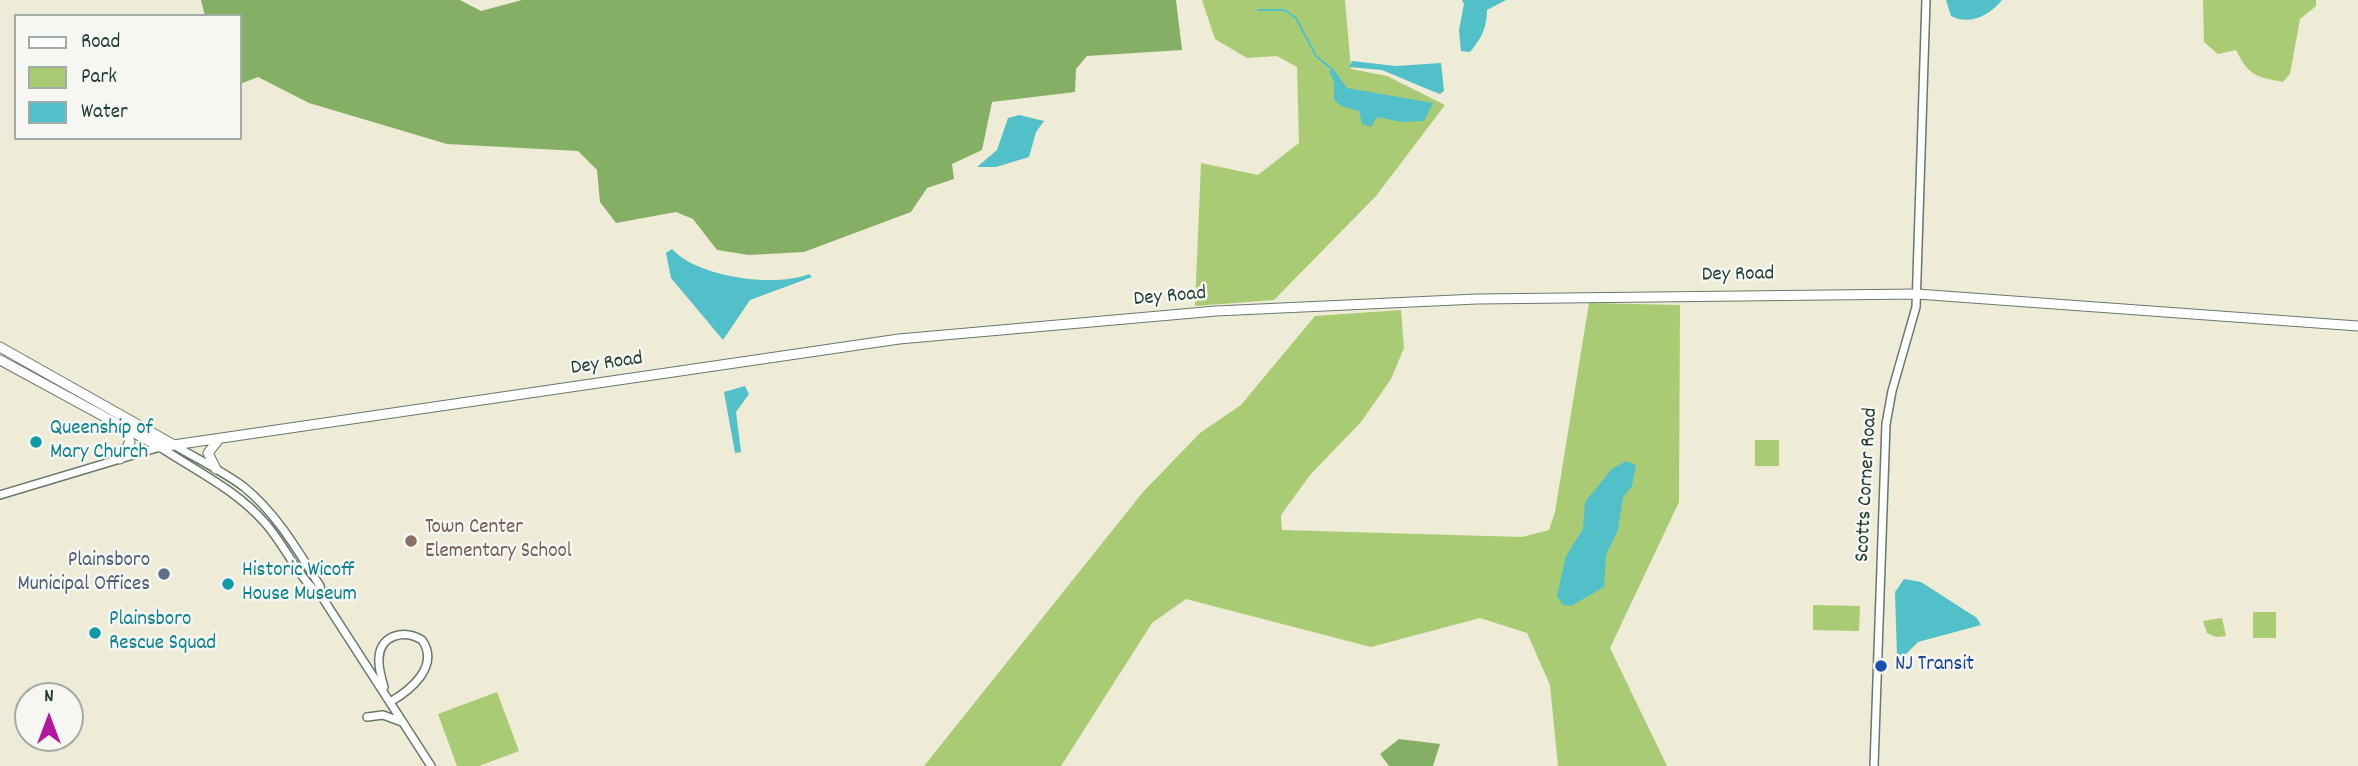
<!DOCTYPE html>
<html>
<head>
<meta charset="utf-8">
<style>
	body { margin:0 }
	#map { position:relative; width:2358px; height:766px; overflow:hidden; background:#eeebd6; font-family:Dekko,sans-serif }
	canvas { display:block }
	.legend { position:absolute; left:14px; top:14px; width:228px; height:126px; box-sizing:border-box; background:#f6f6f2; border:2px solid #a0aca6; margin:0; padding:9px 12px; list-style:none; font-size:21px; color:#1f3d34 }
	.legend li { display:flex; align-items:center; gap:14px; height:35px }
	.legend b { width:35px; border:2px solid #a0aca6 }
	.north { position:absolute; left:14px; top:682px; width:70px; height:70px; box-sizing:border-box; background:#f6f6f2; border:2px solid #a0aca6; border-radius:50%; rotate:0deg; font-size:19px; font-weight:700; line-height:28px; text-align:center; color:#1f3d34 }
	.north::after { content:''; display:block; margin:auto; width:24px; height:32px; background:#b5179e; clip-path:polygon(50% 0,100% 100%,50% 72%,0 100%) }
</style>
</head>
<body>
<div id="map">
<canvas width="2358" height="766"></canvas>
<ul class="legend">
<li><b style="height:9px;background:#fff"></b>Road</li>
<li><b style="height:19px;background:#a9cb74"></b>Park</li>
<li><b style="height:19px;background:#52c0c8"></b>Water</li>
</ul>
<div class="north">N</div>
</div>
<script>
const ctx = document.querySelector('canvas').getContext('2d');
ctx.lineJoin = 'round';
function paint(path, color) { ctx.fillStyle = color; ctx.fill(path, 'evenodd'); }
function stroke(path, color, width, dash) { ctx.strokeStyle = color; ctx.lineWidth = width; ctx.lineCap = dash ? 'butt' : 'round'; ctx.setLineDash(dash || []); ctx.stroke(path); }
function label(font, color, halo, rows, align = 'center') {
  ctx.font = font + ' Dekko,sans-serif'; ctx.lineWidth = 5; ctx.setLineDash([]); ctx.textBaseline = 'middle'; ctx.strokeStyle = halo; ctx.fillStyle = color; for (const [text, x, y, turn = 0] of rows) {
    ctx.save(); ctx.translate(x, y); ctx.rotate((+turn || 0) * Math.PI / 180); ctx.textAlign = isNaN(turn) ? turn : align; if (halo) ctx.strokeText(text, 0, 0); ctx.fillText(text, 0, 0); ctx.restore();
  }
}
paint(new Path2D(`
	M 1202,0 L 1345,0 L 1351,69 L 1387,76 L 1445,105 L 1376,196 L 1274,300 L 1195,306 L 1201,163 L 1258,175 L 1299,143 L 1297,67 L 1277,56 L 1247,58 L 1215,39 Z
	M 2203,0 L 2316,0 L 2316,6 L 2300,19 L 2290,74 L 2283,82 C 2256,77 2248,75 2236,50 L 2218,54 L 2204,42 Z
	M 1589,303 L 1680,305 L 1679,502 L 1610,648 L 1667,766 L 1558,766 L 1550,685 L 1527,633 L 1480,618 L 1371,647 L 1186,599 L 1152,623 L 1061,766 L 924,766 L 1143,492 L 1200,433 L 1241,405 L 1315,316 L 1401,310 L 1404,348 L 1391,379 L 1361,422 L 1310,475 L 1281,515 L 1282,530 L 1522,537 L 1549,530 L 1555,512 Z
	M 1755,440 L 1779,440 L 1779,466 L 1755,466 Z
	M 1813,605 L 1860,606 L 1859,631 L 1813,630 Z
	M 2253,612 L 2276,612 L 2276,638 L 2253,638 Z
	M 2222,618 L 2226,636 L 2216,637 L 2207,633 L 2203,621 Z
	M 497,692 L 519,751 L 479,766 L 457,766 L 438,714 Z`), '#a9cb74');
paint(new Path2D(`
	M 201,0 L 460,0 L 481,11 L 522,0 L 1176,0 L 1182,50 L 1087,56 L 1076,69 L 1075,92 L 992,102 L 982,150 L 952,164 L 954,179 L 927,188 L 911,212 L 804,252 L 749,255 L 717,250 L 693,219 L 676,212 L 616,223 L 600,202 L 597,170 L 578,151 L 447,144 L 309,103 L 258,77 L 240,84 L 240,16 L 205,16 Z
	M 1399,739 L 1440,744 L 1433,766 L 1389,766 L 1380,754 Z`), '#86af66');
paint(new Path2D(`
	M 1462,0 L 1506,0 L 1487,10 C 1487,28 1481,39 1470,52 L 1461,51 L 1459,30 L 1464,4 Z
	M 1946,0 L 2002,0 C 1990,15 1970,26 1951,16 Z
	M 1352,61 L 1396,66 L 1441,63 L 1444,91 L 1440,94 L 1432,91 L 1382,70 L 1349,67 Z
	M 1334,70 L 1347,88 L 1433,103 L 1424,121 L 1402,122 L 1377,117 L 1371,127 L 1362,124 L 1359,111 L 1341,106 L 1334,100 L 1334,82 L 1329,71 Z
	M 1019,115 L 1044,121 L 1036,132 L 1029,157 L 996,167 L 977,167 L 997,150 L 1008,118 Z
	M 672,249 C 697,277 774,288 809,274 L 812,277 L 750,300 L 723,340 L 671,278 L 666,253 Z
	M 745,386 L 749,394 L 736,412 L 741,452 L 735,453 L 724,392 Z
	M 1626,461 L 1636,465 L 1632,486 L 1623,497 L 1618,530 L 1606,555 L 1604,587 L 1571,606 L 1563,605 L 1557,596 L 1566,556 L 1583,529 L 1585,502 L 1612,469 Z
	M 1904,579 L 1921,582 L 1977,618 L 1981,625 L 1918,642 L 1904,656 L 1897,657 L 1895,592 Z`), '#52c0c8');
stroke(new Path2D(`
	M 1258,10 L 1284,10 L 1296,18 L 1316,56 L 1333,70`), '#52c0c8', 2);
const minor = new Path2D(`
	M 174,445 C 197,459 223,471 244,487 C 277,514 298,551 320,586 L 322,596
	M 0,495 L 160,447 C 196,471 237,490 266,524 C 286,547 298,578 322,597 L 431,766
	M 384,687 C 381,677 378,667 379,658 C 380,635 404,629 422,640 C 440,666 411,690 390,702
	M 367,717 L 383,715 L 402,722
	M 1874,766 L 1886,424 L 1892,391 L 1916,307 L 1926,0`);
const major = new Path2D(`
	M 0,347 L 174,445
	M 0,360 L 160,447 L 899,339 L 1216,311 L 1477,299 L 1917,294 L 2358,326
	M 120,459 L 130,442 L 124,427
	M 216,469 L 208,453 L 219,439`);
stroke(minor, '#677a6d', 10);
stroke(major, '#677a6d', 11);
stroke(minor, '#fff', 7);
stroke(major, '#fff', 9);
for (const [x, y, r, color] of [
	[36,442,7,"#0f9aa8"],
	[411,541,7,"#8d6e63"],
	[164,574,7,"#5c6f8a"],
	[228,584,7,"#0f9aa8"],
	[95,633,7,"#0f9aa8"],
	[1881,666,7,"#1a4fb4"]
]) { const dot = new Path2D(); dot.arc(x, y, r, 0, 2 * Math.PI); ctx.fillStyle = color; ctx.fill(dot); stroke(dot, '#f6f6f2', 2.5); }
label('21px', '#1f3d34', '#f6f6f2', [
	["Dey Road",1738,276,-1],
	["Dey Road",1170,298,-5],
	["Dey Road",607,365,-8],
	["Scotts Corner Road",1868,485,-87]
]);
label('21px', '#0d838f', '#f6f6f2', [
	["Queenship of",50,430],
	["Mary Church",50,454],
	["Historic Wicoff",242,572],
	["House Museum",242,596],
	["Plainsboro",109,621],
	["Rescue Squad",109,645]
], 'left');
label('21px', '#785e54', '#f6f6f2', [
	["Town Center",425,529],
	["Elementary School",425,553]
], 'left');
label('21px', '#4e5e75', '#f6f6f2', [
	["Plainsboro",150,562],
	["Municipal Offices",150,586]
], 'right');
label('21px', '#164399', '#f6f6f2', [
	["NJ Transit",1895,666]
], 'left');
</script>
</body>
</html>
